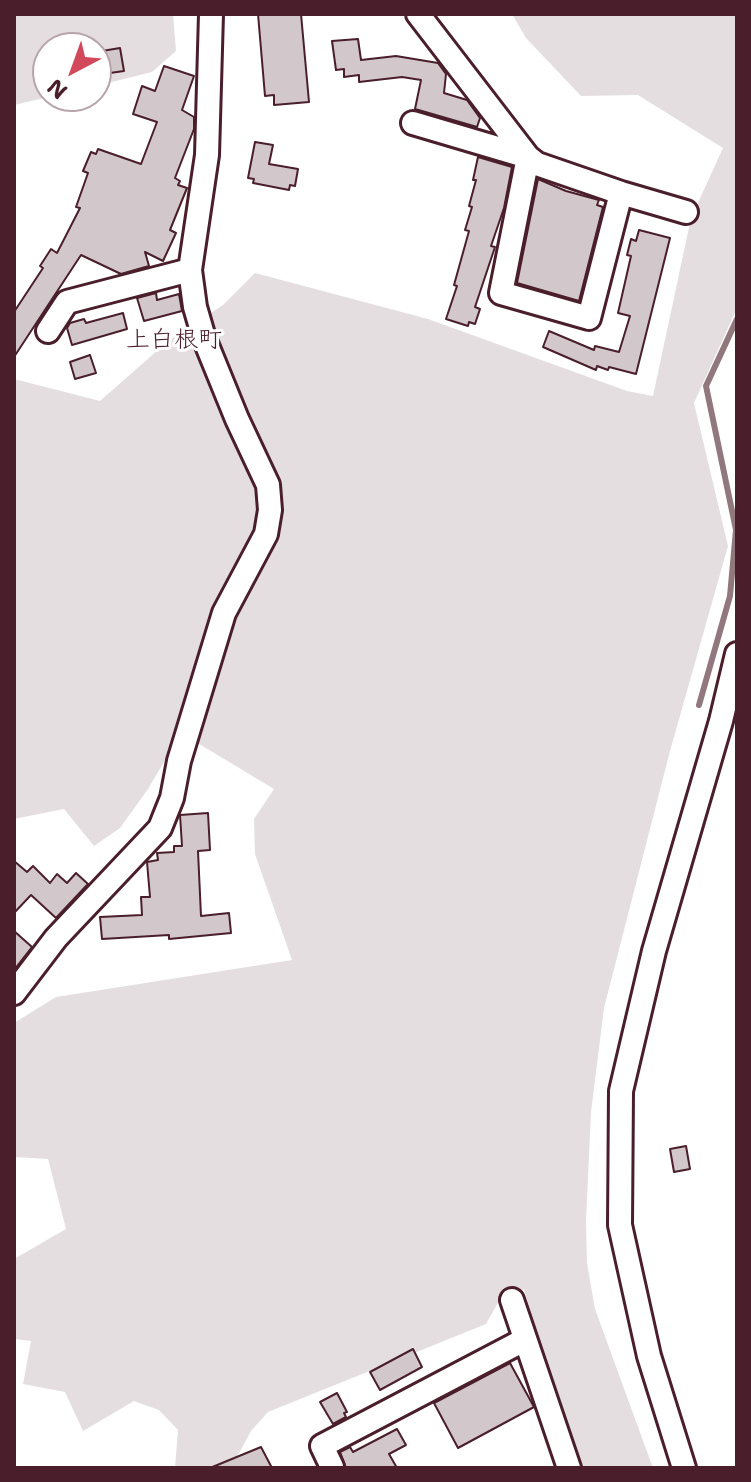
<!DOCTYPE html>
<html>
<head>
<meta charset="utf-8">
<style>
	body { margin:0 }
	#map { position:relative; width:751px; height:1482px; overflow:hidden; background:#fff; font-family:"Shantell Sans",sans-serif }
	canvas { display:block }
	.frame { position:absolute; inset:0; border:16px solid #4a1f2b; pointer-events:none }
	.north { position:absolute; left:32px; top:32px; width:80px; height:80px; box-sizing:border-box; background:#fff; border:2px solid #b7a5aa; border-radius:50%; rotate:221deg; font-size:22px; font-weight:700; line-height:32px; text-align:center; color:#4a1f2b }
	.north::after { content:''; display:block; margin:auto; width:28px; height:36px; background:#d1495b; clip-path:polygon(50% 0,100% 100%,50% 72%,0 100%) }
</style>
</head>
<body>
<div id="map">
<canvas width="751" height="1482"></canvas>
<div class="frame"></div>
<div class="north">N</div>
</div>
<script>
const ctx = document.querySelector('canvas').getContext('2d');
ctx.lineJoin = 'round';
function paint(path, color) { ctx.fillStyle = color; ctx.fill(path, 'evenodd'); }
function stroke(path, color, width, dash) { ctx.strokeStyle = color; ctx.lineWidth = width; ctx.lineCap = dash ? 'butt' : 'round'; ctx.setLineDash(dash || []); ctx.stroke(path); }
function label(font, color, halo, rows, align = 'center') {
  ctx.font = font + ' "Shantell Sans","Klee One",sans-serif'; ctx.lineWidth = 6; ctx.setLineDash([]); ctx.textBaseline = 'middle'; ctx.strokeStyle = halo; ctx.fillStyle = color; for (const [text, x, y, turn = 0] of rows) {
    ctx.save(); ctx.translate(x, y); ctx.rotate((+turn || 0) * Math.PI / 180); ctx.textAlign = isNaN(turn) ? turn : align; if (halo) ctx.strokeText(text, 0, 0); ctx.fillText(text, 0, 0); ctx.restore();
  }
}
paint(new Path2D(`
	M 14,14 L 173,14 L 176,51 L 152,72 L 96,86 L 96,48 L 48,48 L 48,96 L 53,96 L 14,105 Z
	M 512,14 L 737,14 L 737,308 L 694,403 L 728,546 L 670,751 L 604,1008 L 591,1112 L 586,1221 L 587,1263 L 595,1309 L 653,1468 L 575,1468 L 524,1289 L 500,1299 L 486,1324 L 268,1412 L 251,1431 L 236,1459 L 224,1468 L 175,1468 L 178,1430 L 159,1410 L 134,1401 L 83,1431 L 65,1392 L 23,1384 L 31,1341 L 14,1339 L 14,1259 L 66,1229 L 48,1159 L 14,1157 L 14,1023 L 56,997 L 292,960 L 255,854 L 254,819 L 274,789 L 181,733 L 148,789 L 120,828 L 94,846 L 64,809 L 14,819 L 14,379 L 100,401 L 167,342 L 223,305 L 255,273 L 428,319 L 627,391 L 653,396 L 691,218 L 723,148 L 638,95 L 581,96 L 526,38 Z`), '#e5dee0');
stroke(new Path2D(`
	M 699,705 L 730,596 L 736,530 L 706,386 L 737,319`), '#91787e', 6);
const building = new Path2D(`
	M 258,14 L 301,14 L 309,102 L 274,105 L 274,95 L 265,96 Z
	M 358,39 L 361,60 L 396,56 L 438,63 L 446,74 L 444,93 L 467,100 L 480,118 L 477,127 L 415,109 L 421,80 L 402,77 L 359,82 L 359,75 L 344,77 L 344,69 L 336,70 L 332,41 Z
	M 120,48 L 124,71 L 96,75 L 96,52 Z
	M 164,66 L 194,76 L 182,110 L 194,117 L 194,129 L 175,178 L 180,181 L 178,185 L 187,188 L 170,230 L 176,233 L 163,261 L 145,252 L 149,266 L 121,274 L 81,255 L 14,357 L 14,312 L 43,268 L 40,266 L 51,249 L 57,253 L 80,208 L 76,207 L 88,173 L 83,171 L 91,152 L 96,154 L 98,149 L 141,164 L 157,122 L 133,114 L 142,86 L 155,91 Z
	M 255,142 L 273,145 L 269,164 L 298,169 L 295,186 L 290,185 L 289,190 L 253,183 L 254,179 L 248,178 Z
	M 478,157 L 512,167 L 504,208 L 491,246 L 495,247 L 475,307 L 480,309 L 475,324 L 469,322 L 468,326 L 446,319 L 457,286 L 454,285 L 469,231 L 465,230 L 472,207 L 469,206 L 476,180 L 473,180 Z
	M 538,179 L 566,191 L 599,200 L 597,205 L 603,207 L 579,301 L 517,283 Z
	M 639,230 L 670,238 L 636,374 L 609,367 L 608,370 L 597,366 L 596,370 L 543,347 L 549,331 L 594,350 L 595,346 L 619,352 L 630,316 L 618,313 L 631,256 L 627,255 L 631,239 L 636,241 Z
	M 156,293 L 157,300 L 179,294 L 182,311 L 144,321 L 137,298 Z
	M 123,313 L 127,329 L 72,345 L 67,328 L 70,323 L 84,319 L 86,323 Z
	M 90,355 L 96,373 L 75,379 L 70,362 Z
	M 208,813 L 210,850 L 198,851 L 201,916 L 229,913 L 231,933 L 169,939 L 169,935 L 102,939 L 100,917 L 142,915 L 141,897 L 150,897 L 147,862 L 158,860 L 157,853 L 174,852 L 174,846 L 182,846 L 180,815 Z
	M 14,861 L 27,872 L 33,866 L 50,883 L 57,874 L 67,883 L 76,873 L 88,884 L 56,918 L 31,895 L 14,913 Z
	M 14,931 L 32,947 L 14,970 Z
	M 686,1146 L 690,1169 L 674,1172 L 670,1149 Z
	M 413,1349 L 422,1367 L 380,1390 L 370,1372 Z
	M 510,1363 L 534,1407 L 458,1448 L 434,1403 Z
	M 337,1393 L 347,1412 L 344,1413 L 346,1417 L 333,1424 L 320,1402 Z
	M 397,1429 L 406,1445 L 389,1454 L 397,1468 L 346,1468 L 340,1452 L 350,1447 L 353,1452 Z
	M 261,1447 L 272,1468 L 210,1468 Z`);
paint(building, '#d2c7cb');
stroke(building, '#4a1f2b', 2);
const minor = new Path2D(`
	M 413,123 L 528,157 L 537,164 L 621,193 L 589,318 L 501,293 L 528,157 L 418,14
	M 621,193 L 686,212
	M 48,331 L 67,302 L 190,270
	M 14,993 L 56,938 L 160,828 L 172,798 L 179,761 L 224,613 L 266,534 L 270,510 L 268,485 L 237,419 L 204,338 L 195,307 L 190,270 L 207,155 L 211,14
	M 512,1300 L 569,1468
	M 332,1467 L 322,1446 L 524,1340
	M 684,1468 L 649,1356 L 620,1225 L 621,1091 L 654,951 L 721,721 L 737,654`);
stroke(minor, '#4a1f2b', 28);
stroke(minor, '#fff', 22);
label('24px', '#4a1f2b', '#fff', [
	["上白根町",174,341]
]);
</script>
</body>
</html>
